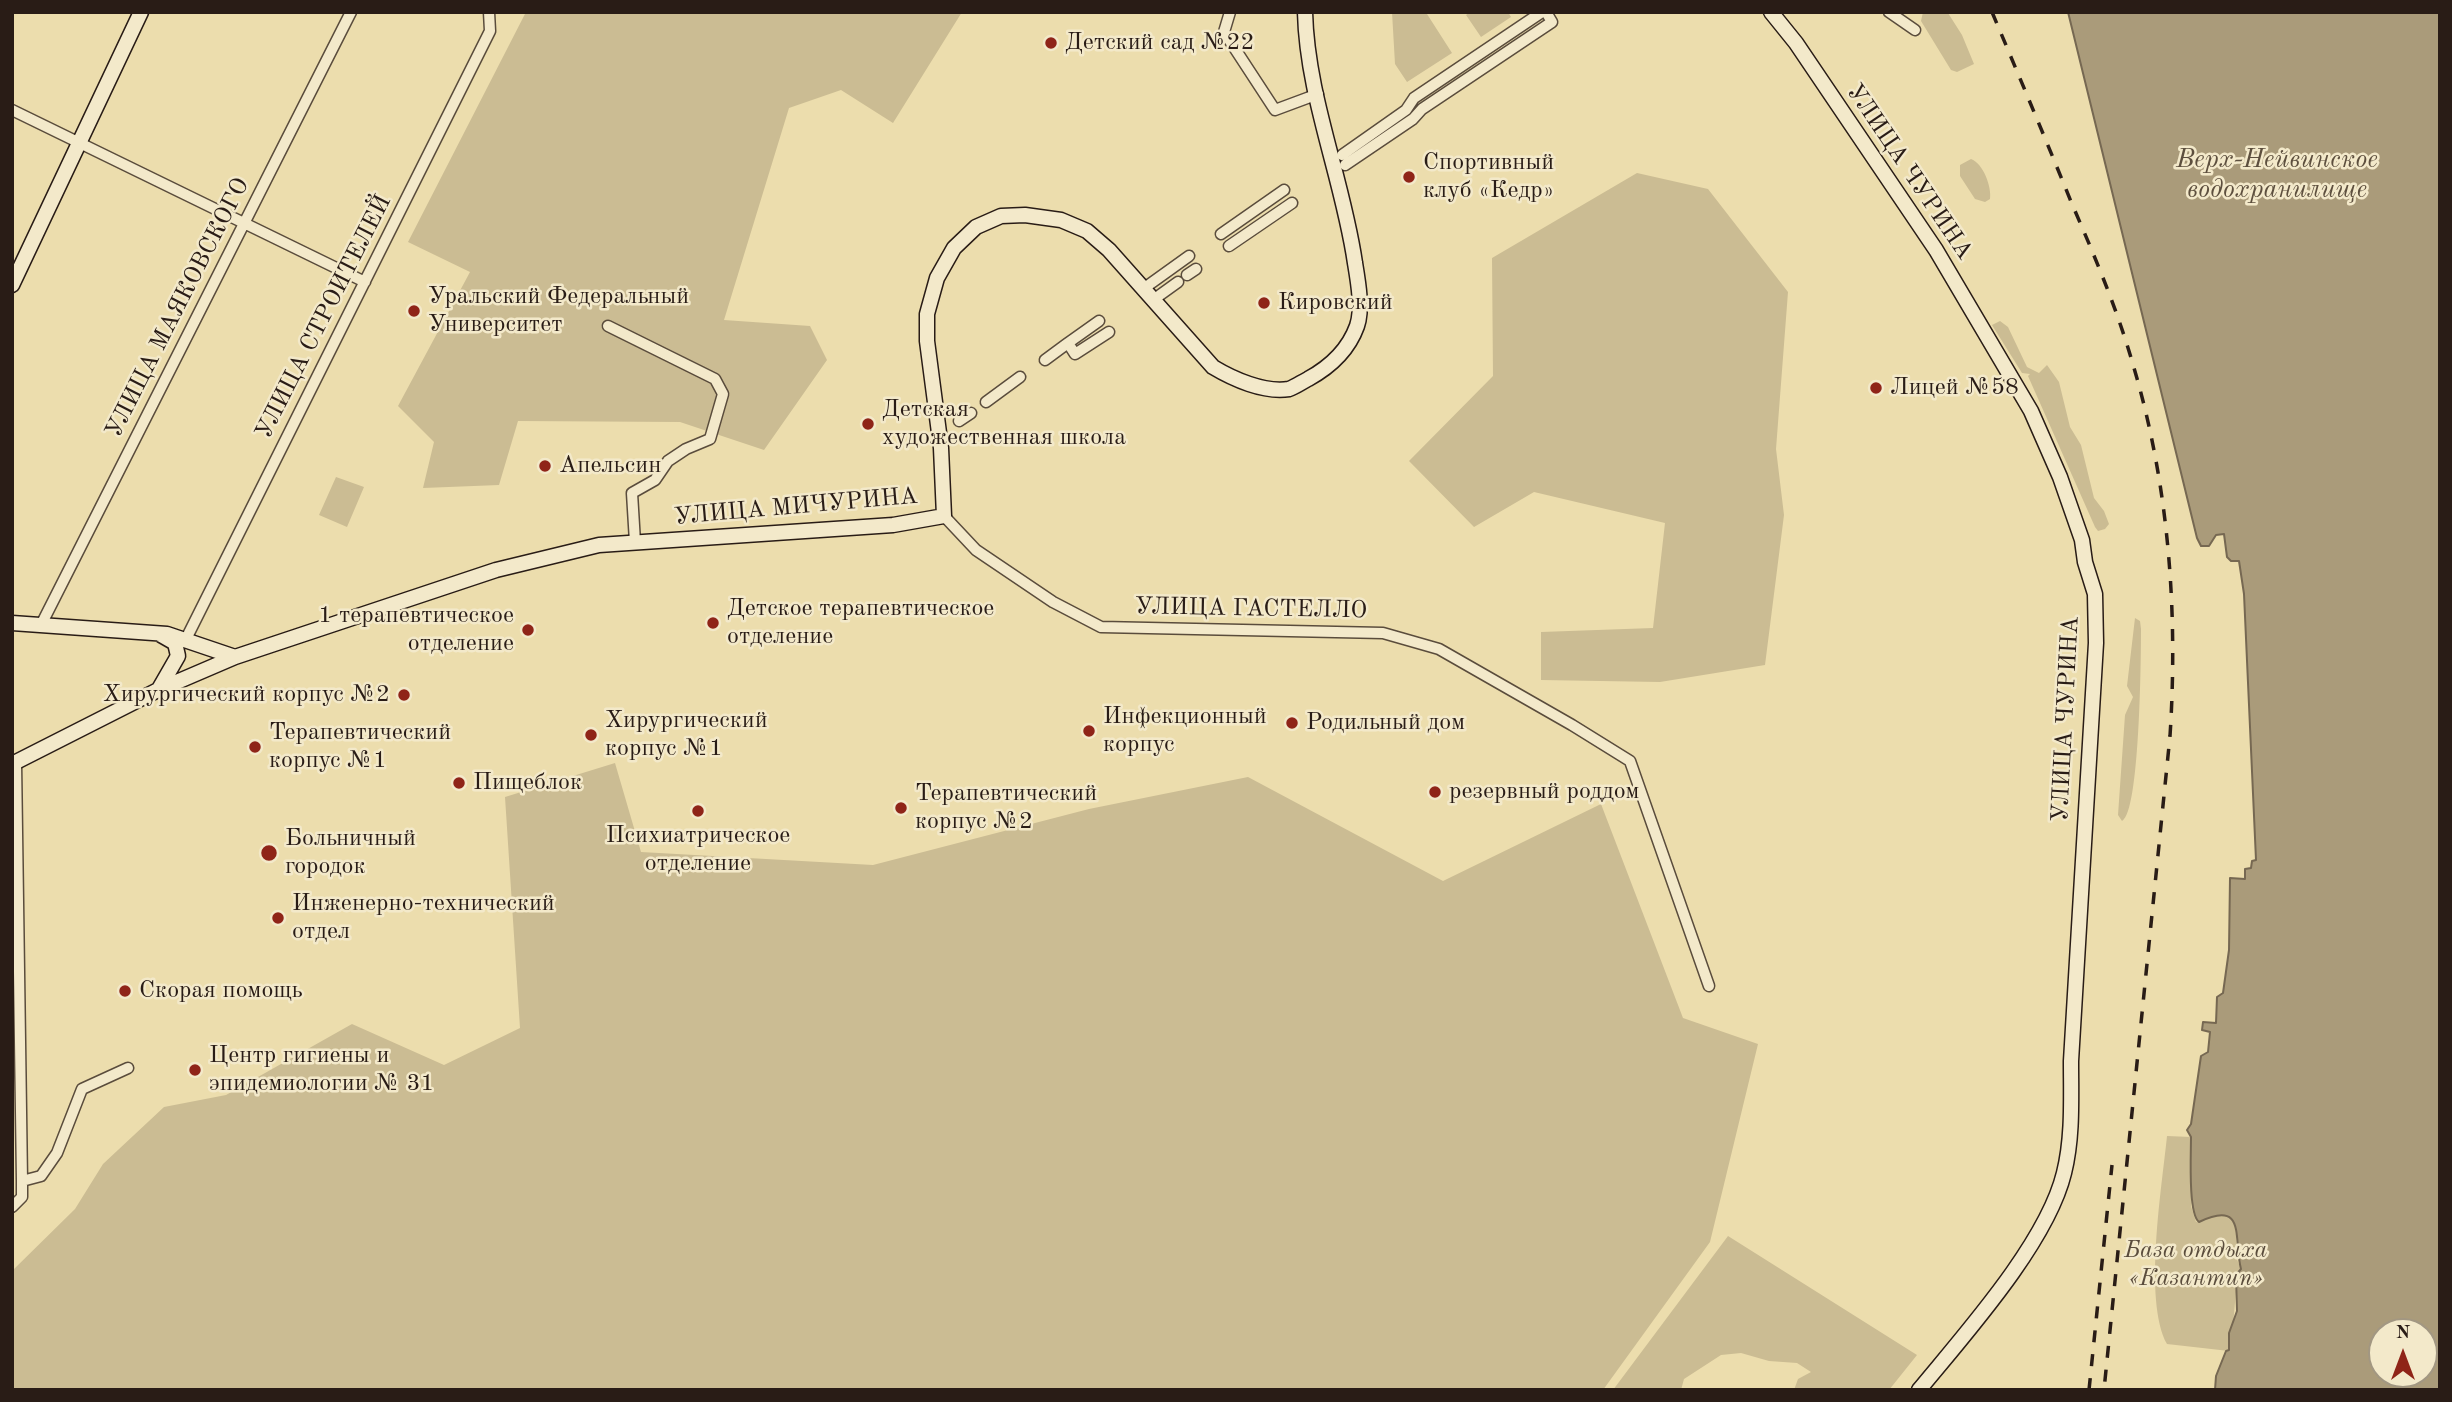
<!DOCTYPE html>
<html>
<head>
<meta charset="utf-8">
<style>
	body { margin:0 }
	#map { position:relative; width:2452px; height:1402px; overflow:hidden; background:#ecddad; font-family:"Old Standard TT",serif }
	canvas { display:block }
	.frame { position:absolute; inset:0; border:14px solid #291c16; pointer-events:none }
	.north { position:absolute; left:2368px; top:1318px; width:70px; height:70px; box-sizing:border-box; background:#f3e9ca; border:2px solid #a29782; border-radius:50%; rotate:0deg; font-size:19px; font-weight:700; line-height:28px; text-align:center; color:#291c16 }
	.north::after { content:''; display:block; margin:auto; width:24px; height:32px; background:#8f2418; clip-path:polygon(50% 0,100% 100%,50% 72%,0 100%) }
</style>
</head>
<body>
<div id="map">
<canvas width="2452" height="1402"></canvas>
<div class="frame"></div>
<div class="north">N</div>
</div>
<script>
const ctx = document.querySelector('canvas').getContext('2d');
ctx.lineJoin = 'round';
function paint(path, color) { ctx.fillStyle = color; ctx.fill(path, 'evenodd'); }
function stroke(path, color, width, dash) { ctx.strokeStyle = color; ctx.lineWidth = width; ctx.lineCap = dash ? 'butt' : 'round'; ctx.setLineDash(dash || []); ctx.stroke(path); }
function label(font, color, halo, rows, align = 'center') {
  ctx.font = font + ' "Old Standard TT",serif'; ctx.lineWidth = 5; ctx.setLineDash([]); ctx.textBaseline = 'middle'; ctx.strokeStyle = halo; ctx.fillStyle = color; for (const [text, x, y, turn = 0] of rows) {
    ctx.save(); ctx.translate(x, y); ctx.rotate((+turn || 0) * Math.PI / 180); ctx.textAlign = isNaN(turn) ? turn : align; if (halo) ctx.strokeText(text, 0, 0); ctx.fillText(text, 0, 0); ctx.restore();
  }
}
paint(new Path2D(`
	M 526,12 L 962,12 L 893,123 L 841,90 L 789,108 L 724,320 L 810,326 L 827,360 L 764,450 L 680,422 L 518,421 L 499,485 L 423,488 L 434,442 L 398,406 L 470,272 L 408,242 Z
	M 1392,12 L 1427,14 L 1452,53 L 1407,82 L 1395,64 Z
	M 1470,12 L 1508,12 L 1511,17 L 1481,37 L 1466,15 Z
	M 1923,12 L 1948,13 L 1962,35 L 1974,64 L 1957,72 L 1951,70 L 1921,21 Z
	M 1971,159 C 1983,163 1992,187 1990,199 L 1985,202 L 1975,199 L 1960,176 L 1960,165 Z
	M 1637,173 L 1708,189 L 1788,292 L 1776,449 L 1784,515 L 1765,665 L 1660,682 L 1541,680 L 1541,632 L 1653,628 L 1665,523 L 1534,492 L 1474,527 L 1409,461 L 1493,376 L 1492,258 Z
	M 2000,321 L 2008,327 L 2027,367 L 2039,373 L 2047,365 L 2059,382 L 2070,427 L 2081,445 L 2094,498 L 2104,511 L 2109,524 L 2105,529 L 2098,531 L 2095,527 L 2028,376 L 2030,374 L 2022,373 L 1992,325 Z
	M 336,477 L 364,487 L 347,527 L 319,515 Z
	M 2135,618 L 2140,621 L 2141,629 C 2141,656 2140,813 2122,821 L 2118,815 L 2125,715 L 2133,697 L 2127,686 Z
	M 615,763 L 641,852 L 873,865 L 1089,809 L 1248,777 L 1443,881 L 1601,804 L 1683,1018 L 1758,1044 L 1710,1242 L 1603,1390 L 12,1390 L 12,1271 L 75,1209 L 103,1164 L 164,1107 L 226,1095 L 352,1024 L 444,1065 L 520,1028 L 505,797 Z
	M 2167,1136 L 2191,1137 L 2191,1206 L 2196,1222 C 2204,1220 2210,1214 2217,1213 C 2243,1210 2234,1246 2237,1259 C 2238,1263 2240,1266 2241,1269 C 2234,1282 2235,1331 2229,1351 L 2167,1344 C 2143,1300 2162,1187 2167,1136 Z
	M 1728,1236 L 1917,1355 L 1889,1390 L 1794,1390 L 1798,1379 L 1811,1372 L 1797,1363 L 1769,1361 L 1741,1353 L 1721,1355 L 1684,1379 L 1681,1390 L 1613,1390 Z`), '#cbbc93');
const water = new Path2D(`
	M 2068,12 L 2440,12 L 2440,1390 L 2215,1390 L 2216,1376 L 2226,1351 L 2229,1350 L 2229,1333 L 2237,1311 L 2236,1275 L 2241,1269 C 2233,1239 2247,1199 2199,1222 C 2188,1214 2191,1154 2191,1137 L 2187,1130 L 2191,1124 L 2201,1056 L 2208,1052 L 2210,1032 L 2202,1030 L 2203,1022 L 2216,1023 L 2217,997 L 2223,993 L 2229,950 L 2230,878 L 2245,879 L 2245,869 L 2251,868 L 2252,861 L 2256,860 L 2244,594 L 2239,561 L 2231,561 L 2227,557 L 2224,534 L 2216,535 L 2209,546 L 2201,546 L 2197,538 ZM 2382,1332 L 2424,1332 L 2424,1374 L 2382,1374 Z`);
paint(water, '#aa9b7a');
stroke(water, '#766852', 2);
const street = new Path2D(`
	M 1230,12 L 1224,32 L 1275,110 L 1318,94
	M 1889,12 L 1915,30
	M 12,110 L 365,282
	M 1342,155 L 1406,110 L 1414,98 L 1542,12
	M 1345,165 L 1413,119 L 1422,109 L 1552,22 L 1546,12
	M 1221,234 L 1284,190
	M 1229,246 L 1292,203
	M 1187,275 L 1196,269
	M 1143,289 L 1189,256
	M 1153,300 L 1178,282
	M 1099,321 L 1068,343 L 1075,354 L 1109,332
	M 608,326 L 715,379 L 723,394 L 710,439 L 686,449 L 668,461 L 655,480 L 632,493 L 635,542
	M 1045,360 L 1068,343
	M 986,402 L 1020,377
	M 959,421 L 971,413
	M 944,516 L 976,550 L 1053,602 L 1101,627 L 1383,633 L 1439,649 L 1572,725 L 1630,761 L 1709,986
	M 42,623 L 351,12
	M 186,639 L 490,31 L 489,12
	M 22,1181 L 41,1176 L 57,1153 L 82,1089 L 128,1068
	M 12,1207 L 22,1197 L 22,1181 L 16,762`);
const secondary = new Path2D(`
	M 1771,12 L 1796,43 L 1936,250 L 2031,411 L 2060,477 L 2082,540 L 2085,562 L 2095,594 L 2096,643 L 2071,1061 C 2071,1098 2073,1137 2064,1173 C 2047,1243 1965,1334 1919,1390
	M 12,285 L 141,12
	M 12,623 L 167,634 L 235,657
	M 159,689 L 178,656 L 175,643 L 161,635
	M 12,764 L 158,690 L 235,657 L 496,570 L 599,545 L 893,525 L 944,516 L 941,448 L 927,341 L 927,314 L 937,278 L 954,248 L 976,227 L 1001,216 L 1025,215 L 1061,220 L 1087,231 L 1109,250 L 1213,367 C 1233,379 1264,393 1289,389 C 1295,387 1302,382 1308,379 C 1330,367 1348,351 1357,326 C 1363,309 1358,281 1355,263 C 1343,179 1307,97 1305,12`);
stroke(street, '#5a4c3c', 13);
stroke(secondary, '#291c16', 17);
stroke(street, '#f3e9ca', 10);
stroke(secondary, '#f3e9ca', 14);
stroke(new Path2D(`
	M 1992,12 C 2019,76 2046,140 2072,204 C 2095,257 2118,311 2134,368 C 2169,487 2178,612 2170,736 L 2104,1390
	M 2089,1390 L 2112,1165`), '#291c16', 3.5, [12, 12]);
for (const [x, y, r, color] of [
	[1051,43,7,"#8f2418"],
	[1409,177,7,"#8f2418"],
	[1264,303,7,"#8f2418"],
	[414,311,7,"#8f2418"],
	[1876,388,7,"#8f2418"],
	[868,424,7,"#8f2418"],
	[545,466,7,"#8f2418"],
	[713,623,7,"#8f2418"],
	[528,630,7,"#8f2418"],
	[404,695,7,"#8f2418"],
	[1292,723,7,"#8f2418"],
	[1089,731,7,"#8f2418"],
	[591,735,7,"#8f2418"],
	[255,747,7,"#8f2418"],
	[459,783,7,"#8f2418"],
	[1435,792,7,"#8f2418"],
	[901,808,7,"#8f2418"],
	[698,811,7,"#8f2418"],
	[269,853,9,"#8f2418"],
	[278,918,7,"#8f2418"],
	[125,991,7,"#8f2418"],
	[195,1070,7,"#8f2418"]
]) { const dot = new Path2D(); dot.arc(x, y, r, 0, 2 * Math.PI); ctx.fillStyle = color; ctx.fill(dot); stroke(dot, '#f3e9ca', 2.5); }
label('24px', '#291c16', '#f3e9ca', [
	["Детский сад №22",1065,43],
	["Спортивный",1423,163],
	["клуб «Кедр»",1423,191],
	["Уральский Федеральный",428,297],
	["Университет",428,325],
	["Кировский",1278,303],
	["Лицей №58",1890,388],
	["Детская",882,410],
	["художественная школа",882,438],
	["Апельсин",559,466],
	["Детское терапевтическое",727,609],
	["отделение",727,637],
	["1 терапевтическое",514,616,"right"],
	["отделение",514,644,"right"],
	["Хирургический корпус №2",390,695,"right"],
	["Инфекционный",1103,717],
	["корпус",1103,745],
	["Хирургический",605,721],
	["корпус №1",605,749],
	["Родильный дом",1306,723],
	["Терапевтический",269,733],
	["корпус №1",269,761],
	["Пищеблок",473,783],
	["резервный роддом",1449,792],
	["Терапевтический",915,794],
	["корпус №2",915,822],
	["Психиатрическое",698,836,"center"],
	["отделение",698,864,"center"],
	["Больничный",285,839],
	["городок",285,867],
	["Инженерно-технический",292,904],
	["отдел",292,932],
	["Скорая помощь",139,991],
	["Центр гигиены и",209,1056],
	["эпидемиологии № 31",209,1084]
], 'left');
label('24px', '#291c16', '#f3e9ca', [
	["УЛИЦА ЧУРИНА",1909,172,56],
	["УЛИЦА МАЯКОВСКОГО",178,308,-63],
	["УЛИЦА СТРОИТЕЛЕЙ",324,317,-63],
	["УЛИЦА МИЧУРИНА",796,507,-5],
	["УЛИЦА ГАСТЕЛЛО",1251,609,1],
	["УЛИЦА ЧУРИНА",2066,719,-87]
]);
label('italic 24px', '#5a4c3c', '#f3e9ca', [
	["База отдыха",2196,1251],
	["«Казантип»",2196,1279]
]);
label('italic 26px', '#5d4f3e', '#f3e9ca', [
	["Верх-Нейвинское",2277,160],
	["водохранилище",2277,190]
]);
</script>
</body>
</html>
